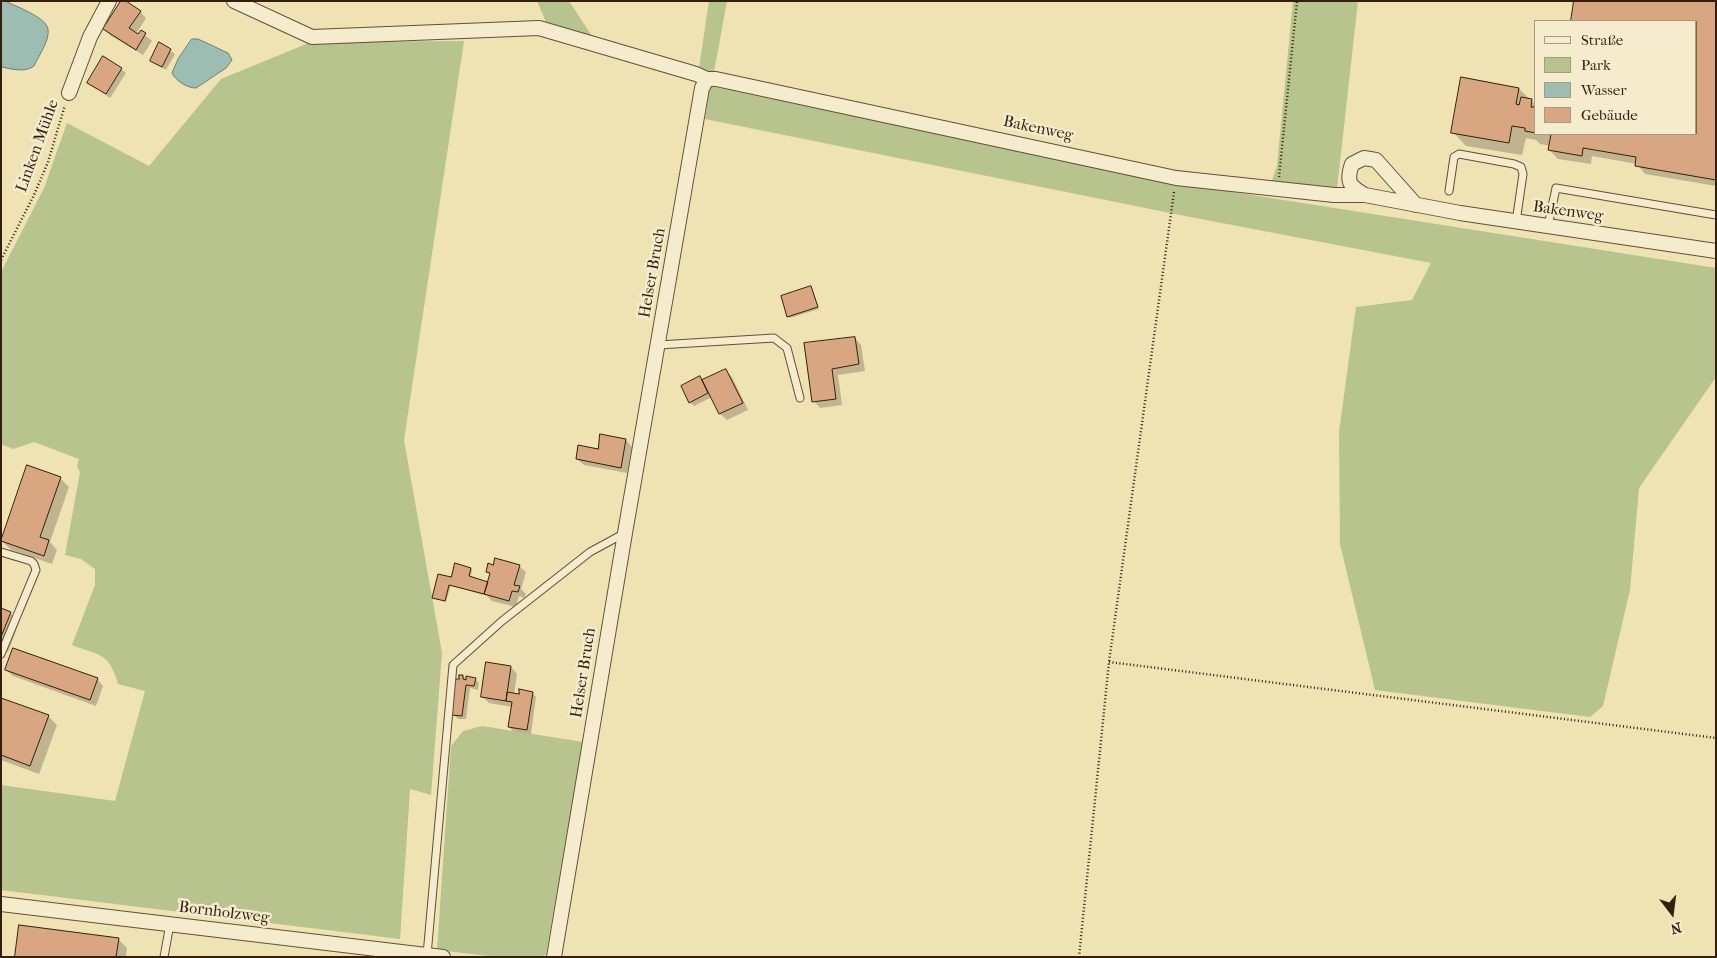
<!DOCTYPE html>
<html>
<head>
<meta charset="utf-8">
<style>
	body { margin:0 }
	#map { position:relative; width:1717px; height:958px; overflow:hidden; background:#efe2b3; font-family:"IM FELL French Canon",serif }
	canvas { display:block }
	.frame { position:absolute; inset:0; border:2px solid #331f0b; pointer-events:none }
	.legend { position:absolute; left:1534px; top:20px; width:162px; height:115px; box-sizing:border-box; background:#f5ecce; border:1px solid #a79a80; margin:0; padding:6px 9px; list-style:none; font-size:15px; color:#331f0b }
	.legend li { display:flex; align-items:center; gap:10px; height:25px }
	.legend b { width:25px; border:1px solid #a79a80 }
	.north { position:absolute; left:1647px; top:888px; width:50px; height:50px; -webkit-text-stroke:4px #f5ecce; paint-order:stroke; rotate:165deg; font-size:14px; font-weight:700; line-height:20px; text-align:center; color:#331f0b }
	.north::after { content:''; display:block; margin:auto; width:18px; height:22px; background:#331f0b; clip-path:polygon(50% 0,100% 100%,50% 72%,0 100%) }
</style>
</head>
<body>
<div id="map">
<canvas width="1717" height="958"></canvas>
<div class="frame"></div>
<ul class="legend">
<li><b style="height:6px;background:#f5ecce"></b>Straße</li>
<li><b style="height:14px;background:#b7c48e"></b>Park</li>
<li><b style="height:14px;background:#9bbdb2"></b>Wasser</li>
<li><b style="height:14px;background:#d8a781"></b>Gebäude</li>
</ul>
<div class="north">N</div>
</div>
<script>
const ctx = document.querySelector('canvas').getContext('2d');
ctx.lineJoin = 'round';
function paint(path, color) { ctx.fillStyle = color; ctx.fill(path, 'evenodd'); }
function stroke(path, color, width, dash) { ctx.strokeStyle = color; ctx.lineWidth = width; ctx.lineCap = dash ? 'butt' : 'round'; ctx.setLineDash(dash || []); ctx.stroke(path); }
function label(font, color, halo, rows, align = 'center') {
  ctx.font = font + ' "IM FELL French Canon",serif'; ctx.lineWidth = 5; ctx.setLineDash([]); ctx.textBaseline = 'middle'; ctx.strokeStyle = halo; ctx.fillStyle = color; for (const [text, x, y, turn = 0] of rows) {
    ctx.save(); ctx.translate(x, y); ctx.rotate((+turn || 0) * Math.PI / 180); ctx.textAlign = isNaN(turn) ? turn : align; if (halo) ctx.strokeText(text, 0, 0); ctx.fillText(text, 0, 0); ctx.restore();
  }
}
paint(new Path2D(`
	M 537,1 L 569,1 L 594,39 L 548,27 Z
	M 709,1 L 727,1 L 714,72 L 699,68 Z
	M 1293,1 L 1358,1 L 1337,189 L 1271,183 L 1277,166 Z
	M 464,41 L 404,440 L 442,653 L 431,795 L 410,789 L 400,939 L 1,890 L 1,785 L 115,801 L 145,691 L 118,684 C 109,652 100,656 72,645 L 95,585 L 95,569 L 81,559 L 65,555 L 80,472 L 77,466 L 79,459 L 34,442 L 13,449 L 1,444 L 1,272 L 44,188 L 67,123 L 149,166 L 221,79 L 311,42 Z
	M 710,86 L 1169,182 L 1716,268 L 1716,377 L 1639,488 L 1630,590 L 1603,706 L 1590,717 L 1375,690 L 1340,544 L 1339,432 L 1356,307 L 1412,300 L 1431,263 L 1175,214 L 705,119 Z
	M 482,726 L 583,742 L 546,954 L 542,957 L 498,957 L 437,950 L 451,746 L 463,731 Z`), '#b7c48e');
const water = new Path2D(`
	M 1,1 L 5,1 C 15,6 46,17 48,29 C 50,40 39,55 34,66 C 25,73 12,69 1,67 Z
	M 192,39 L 198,39 L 228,53 L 232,60 L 226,68 L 196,88 C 187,88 176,81 172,73 L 178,59 Z`);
paint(water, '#9bbdb2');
stroke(water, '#717e6f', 1);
paint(new Path2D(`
	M 1576,1 L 1716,1 L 1716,186 L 1645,174 L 1637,164 L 1592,156 L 1591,164 L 1558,159 L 1549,150 L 1550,146 L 1540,144 L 1536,140 L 1526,138 L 1522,155 L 1466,146 L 1453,132 L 1519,89 L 1536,105 L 1536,134 L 1696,134 L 1696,21 L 1572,21 Z
	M 140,12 L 146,18 L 136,34 L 139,36 L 141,32 L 152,41 L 143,55 L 111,36 L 104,29 Z
	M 160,44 L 175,54 L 166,70 L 151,61 Z
	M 121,69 L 126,73 L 110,98 L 89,83 Z
	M 811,288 L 819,309 L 790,318 L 788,316 Z
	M 855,338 L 861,345 L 865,371 L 838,375 L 842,405 L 820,408 L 814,401 L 805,344 Z
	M 725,370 L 732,377 L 748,410 L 727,420 L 720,414 L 712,397 L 694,406 L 690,402 L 700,378 L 703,381 Z
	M 626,440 L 632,447 L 627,473 L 584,465 L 577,459 Z
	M 60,478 L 69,487 L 50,542 L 57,550 L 52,564 L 11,550 L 2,541 Z
	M 494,566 L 519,566 L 526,572 L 521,589 L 526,594 L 524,598 L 519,596 L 516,607 L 492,601 L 487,596 L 451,585 L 446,602 L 433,598 L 452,579 L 471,569 L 472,571 L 470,578 L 488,583 L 491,575 L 487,571 Z
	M 1,610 L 10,613 L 19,622 L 8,652 L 1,649 Z
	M 511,667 L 517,674 L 514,695 L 532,693 L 536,697 L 531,734 L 513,731 L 509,727 L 512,707 L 489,703 L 482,696 Z
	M 6,670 L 97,679 L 103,686 L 96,706 L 13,676 Z
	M 463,676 L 467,680 L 475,679 L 479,683 L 478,690 L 470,688 L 466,719 L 458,719 L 454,715 L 460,680 Z
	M 1,699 L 48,716 L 57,725 L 39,774 L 1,760 Z
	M 118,939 L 127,948 L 126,957 L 16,957 Z`), '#0003');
const building = new Path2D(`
	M 121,1 L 126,1 L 141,11 L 129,28 L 138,34 L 141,30 L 146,33 L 136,50 L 103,29 Z
	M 1574,1 L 1716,1 L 1716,180 L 1635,166 L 1636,157 L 1583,148 L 1582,156 L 1548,150 L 1551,134 L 1696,134 L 1696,21 L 1571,21 Z
	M 159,42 L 171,49 L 162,67 L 150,61 Z
	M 103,56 L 122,68 L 106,94 L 87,83 Z
	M 1461,77 L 1519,88 L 1516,104 L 1519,105 L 1521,97 L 1532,99 L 1531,107 L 1536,107 L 1536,133 L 1525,131 L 1525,128 L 1512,126 L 1509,143 L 1451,133 Z
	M 811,286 L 818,307 L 787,317 L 781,296 Z
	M 855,337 L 859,364 L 832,369 L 836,399 L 812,402 L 804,343 Z
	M 726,369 L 743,403 L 719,414 L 702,380 Z
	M 700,376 L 708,393 L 689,403 L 681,386 Z
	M 600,434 L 626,439 L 621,468 L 576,459 L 578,445 L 598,449 Z
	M 27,465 L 61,477 L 40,537 L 49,540 L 44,556 L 1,541 Z
	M 495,558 L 520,565 L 514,585 L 520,586 L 518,592 L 512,591 L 509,601 L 484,594 L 490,573 L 486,572 L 488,563 L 493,565 Z
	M 455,563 L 471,568 L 469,576 L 488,582 L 484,594 L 449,585 L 445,601 L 432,598 L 438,574 L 451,577 Z
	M 1,608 L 11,612 L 1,637 Z
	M 13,648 L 98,678 L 90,700 L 5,670 Z
	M 486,662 L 511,666 L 506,701 L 481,697 Z
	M 459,675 L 463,675 L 463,679 L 466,680 L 466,676 L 476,678 L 474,686 L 466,685 L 462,716 L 452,715 L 455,679 L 459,679 Z
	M 519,689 L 533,692 L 527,730 L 508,727 L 512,702 L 506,701 L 507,692 L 519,694 Z
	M 1,698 L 49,715 L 30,766 L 1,755 Z
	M 19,925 L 119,938 L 116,957 L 15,957 Z`);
paint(building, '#d8a781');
stroke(building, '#331f0b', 1);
const service = new Path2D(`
	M 1449,191 L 1454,157 L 1459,154 L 1514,164 L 1521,167 L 1523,174 L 1516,222
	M 1548,226 L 1556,188 L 1716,215
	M 658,345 L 774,338 L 787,348 L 800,398
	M 1,552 L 31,561 L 34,564 L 36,570 L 1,654
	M 427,955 L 453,665 L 502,621 L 590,552 L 625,533
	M 164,957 L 170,924`);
const minor = new Path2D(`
	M 234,1 L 312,37 L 539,28 L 696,74 L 707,79 L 716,79 L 1176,178 L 1334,195 L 1365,195
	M 69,93 L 90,37 L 109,1
	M 1416,205 L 1376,160 L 1364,158 L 1352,164 C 1346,182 1349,186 1365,195 L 1460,213 L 1716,251
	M 1,904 L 443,957
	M 554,957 L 625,533 L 702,88 L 707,79`);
stroke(service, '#625035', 9);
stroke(minor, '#625035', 16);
stroke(new Path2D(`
	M 1279,177 L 1297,1
	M 1,260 L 34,195 L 48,162 L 65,105
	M 1109,662 L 1716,738
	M 1079,957 L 1109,662 L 1174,192`), '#331f0b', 2.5, [1, 2.5]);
stroke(service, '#f5ecce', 7);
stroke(minor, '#f5ecce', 14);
label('16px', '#331f0b', '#f5ecce', [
	["Bakenweg",1038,129,12],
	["Linken Mühle",38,146,-70],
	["Bakenweg",1568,212,8],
	["Helser Bruch",653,273,-80],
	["Helser Bruch",584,673,-81],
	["Bornholzweg",224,913,7]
]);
</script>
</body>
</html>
